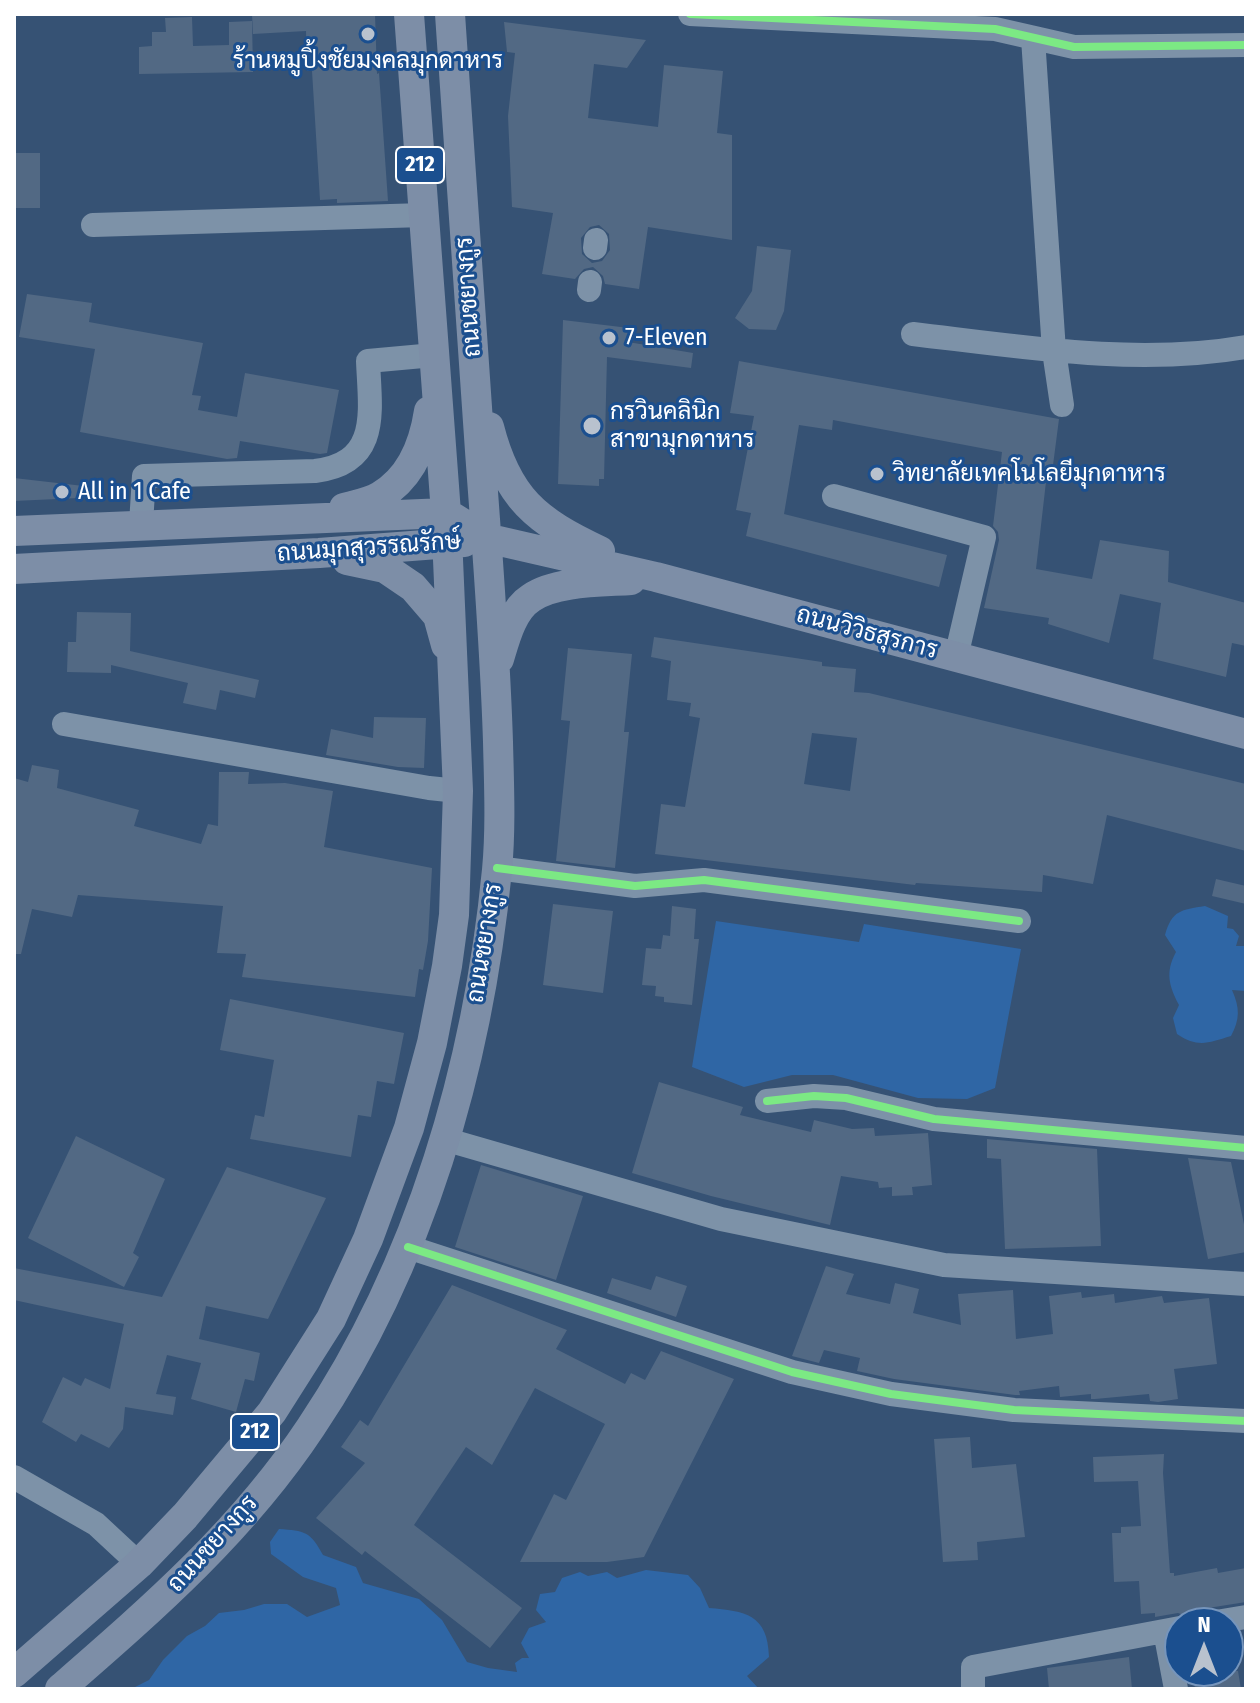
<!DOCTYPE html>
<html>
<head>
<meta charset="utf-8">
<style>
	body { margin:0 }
	#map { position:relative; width:1260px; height:1703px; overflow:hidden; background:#365274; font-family:"Fira Sans Condensed",sans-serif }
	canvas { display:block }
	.frame { position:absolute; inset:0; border:16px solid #fff; pointer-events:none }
	.north { position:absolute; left:1164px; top:1607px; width:80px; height:80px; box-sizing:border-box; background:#1b4f8f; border:2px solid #7695bc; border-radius:50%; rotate:0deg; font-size:22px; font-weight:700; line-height:32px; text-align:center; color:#fff }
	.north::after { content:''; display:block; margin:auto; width:28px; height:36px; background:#b9c2ce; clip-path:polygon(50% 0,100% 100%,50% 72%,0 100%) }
</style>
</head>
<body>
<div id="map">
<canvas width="1260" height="1703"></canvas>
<div class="frame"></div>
<div class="north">N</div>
</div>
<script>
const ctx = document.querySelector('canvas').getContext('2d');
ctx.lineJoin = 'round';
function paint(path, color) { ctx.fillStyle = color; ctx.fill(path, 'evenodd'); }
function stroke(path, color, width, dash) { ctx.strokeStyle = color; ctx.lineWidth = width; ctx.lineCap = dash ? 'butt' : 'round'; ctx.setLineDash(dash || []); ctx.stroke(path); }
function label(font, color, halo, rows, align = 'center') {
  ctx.font = font + ' "Fira Sans Condensed",Sarabun,sans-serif'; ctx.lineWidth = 6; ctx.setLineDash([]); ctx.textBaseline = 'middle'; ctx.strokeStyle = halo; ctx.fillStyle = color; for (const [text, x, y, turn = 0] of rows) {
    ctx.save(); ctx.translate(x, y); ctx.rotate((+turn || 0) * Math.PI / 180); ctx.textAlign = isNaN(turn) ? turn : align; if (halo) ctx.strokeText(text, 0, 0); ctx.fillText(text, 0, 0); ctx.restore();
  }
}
paint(new Path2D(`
	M 1205,906 L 1228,916 L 1227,928 L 1233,929 L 1239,936 L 1236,946 L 1246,946 L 1246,991 L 1232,990 C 1240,1008 1240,1019 1231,1036 C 1208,1043 1198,1048 1177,1034 L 1173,1018 L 1179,1005 C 1169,986 1165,972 1176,952 L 1165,935 C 1172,910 1181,910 1205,906 Z
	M 716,921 L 859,942 L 864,924 L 1021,949 L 995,1088 L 967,1099 L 918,1098 L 833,1075 L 792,1075 L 744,1087 L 692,1067 Z
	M 279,1529 C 305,1531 310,1531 323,1555 L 356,1567 L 363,1583 L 419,1599 L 442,1620 L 467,1662 L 488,1668 L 517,1672 L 515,1663 L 522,1658 L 529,1658 L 521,1643 L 529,1628 L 546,1622 L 536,1610 L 540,1594 L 555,1592 L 562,1578 L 580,1572 L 588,1576 L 607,1572 L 617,1578 L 646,1570 L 688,1575 L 700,1588 L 709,1608 C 745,1611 768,1614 769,1657 L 747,1676 L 759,1689 L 131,1689 L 149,1680 L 163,1660 L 187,1636 L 205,1626 L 219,1613 L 244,1610 L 264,1604 L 287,1604 L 307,1617 L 340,1605 L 336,1588 L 303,1577 L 271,1554 L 270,1542 Z`), '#2f66a5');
paint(new Path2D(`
	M 252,14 L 375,14 L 377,74 L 379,73 L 388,201 L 337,203 L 337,199 L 320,200 L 312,71 L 307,71 L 306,31 L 253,34 Z
	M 192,17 L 193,46 L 229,45 L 229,22 L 252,21 L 253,72 L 139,74 L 139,47 L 152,46 L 152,32 L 166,32 L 165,18 Z
	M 504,22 L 646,40 L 627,68 L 594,64 L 588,118 L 658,127 L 664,65 L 723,71 L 717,133 L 732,135 L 732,240 L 648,227 L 639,289 L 605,284 L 603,276 L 593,267 L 584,269 L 575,279 L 542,274 L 553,213 L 512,207 L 508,116 L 515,53 L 507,52 ZM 599,225 L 609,234 L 610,250 L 602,261 L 592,263 L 582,254 L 581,238 L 590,227 Z
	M 14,153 L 40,153 L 40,208 L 14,208 Z
	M 757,246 L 791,250 L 784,311 L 776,330 L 749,329 L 735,318 L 752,291 Z
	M 27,294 L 92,303 L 89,322 L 203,343 L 192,395 L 201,396 L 198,410 L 237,417 L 245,373 L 339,390 L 327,453 L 320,454 L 240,441 L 237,458 L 227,459 L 80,432 L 95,349 L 19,337 Z
	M 563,320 L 629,328 L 628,342 L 693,353 L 691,368 L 607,357 L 604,479 L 599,479 L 599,486 L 558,484 Z
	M 739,361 L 1059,419 L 1052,473 L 1047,473 L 1036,569 L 1092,579 L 1100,540 L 1169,551 L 1168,582 L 1246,603 L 1246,646 L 1232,643 L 1226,677 L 1153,659 L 1161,603 L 1120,594 L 1109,643 L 1048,624 L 1049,618 L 984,608 L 999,540 L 998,532 L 993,526 L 1002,452 L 833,420 L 832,430 L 799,425 L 784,514 L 947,555 L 939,587 L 746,536 L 751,513 L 736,510 L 754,416 L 730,413 Z
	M 14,478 L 101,488 L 100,497 L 14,501 Z
	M 77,612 L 131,613 L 130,651 L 259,680 L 255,698 L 220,690 L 216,710 L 183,703 L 188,683 L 111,665 L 111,673 L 67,672 L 68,642 L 76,642 Z
	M 654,637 L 822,662 L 822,666 L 856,669 L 854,692 L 869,693 L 1246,784 L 1246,851 L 1107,815 L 1093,884 L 1043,875 L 1042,892 L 916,883 L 915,885 L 655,854 L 661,804 L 685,807 L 700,718 L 689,716 L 691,703 L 667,700 L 671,661 L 651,657 ZM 812,733 L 857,738 L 850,791 L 804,784 Z
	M 568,648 L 632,654 L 624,732 L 629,732 L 615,868 L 556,861 L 570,721 L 561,720 Z
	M 374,717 L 426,718 L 424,768 L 398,767 L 326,755 L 331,729 L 373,738 Z
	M 32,765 L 59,770 L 57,788 L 139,810 L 134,826 L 201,844 L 208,824 L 218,826 L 219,772 L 249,772 L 248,784 L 285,783 L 333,791 L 324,847 L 432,868 L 428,941 L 423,970 L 419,969 L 415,997 L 242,977 L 246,954 L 217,953 L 223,906 L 78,895 L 72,917 L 32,909 L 21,954 L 14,954 L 14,778 L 28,782 Z
	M 1216,879 L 1246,886 L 1246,904 L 1212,896 Z
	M 553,904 L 613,911 L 603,993 L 543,985 Z
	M 672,906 L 696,909 L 694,939 L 699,939 L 692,1005 L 664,1002 L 664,997 L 655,996 L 656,986 L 642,985 L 646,948 L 661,949 L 663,935 L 670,936 Z
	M 230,999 L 404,1033 L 394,1084 L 377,1081 L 371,1117 L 358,1115 L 351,1157 L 250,1139 L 255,1115 L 264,1117 L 274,1060 L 220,1050 Z
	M 659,1082 L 743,1107 L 740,1115 L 811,1132 L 814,1120 L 852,1129 L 874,1128 L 875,1136 L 928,1133 L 932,1185 L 912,1187 L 913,1195 L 892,1196 L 892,1187 L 879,1188 L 878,1182 L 841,1176 L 830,1225 L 711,1196 L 632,1173 Z
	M 76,1136 L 165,1179 L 133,1253 L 139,1257 L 124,1287 L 28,1238 Z
	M 987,1139 L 1097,1149 L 1101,1246 L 1005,1249 L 1001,1159 L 987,1158 Z
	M 1188,1158 L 1231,1162 L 1246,1234 L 1246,1252 L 1208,1259 Z
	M 481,1165 L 583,1196 L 556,1280 L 455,1247 Z
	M 227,1167 L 326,1198 L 268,1319 L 206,1306 L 199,1339 L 260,1353 L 254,1381 L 245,1379 L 236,1412 L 191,1399 L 201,1363 L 167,1355 L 156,1394 L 176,1397 L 173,1415 L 125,1407 L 123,1429 L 109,1448 L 81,1434 L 76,1442 L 42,1422 L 63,1377 L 81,1386 L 85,1378 L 110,1389 L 124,1324 L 14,1300 L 14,1268 L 162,1297 Z
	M 826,1266 L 854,1274 L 846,1294 L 890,1304 L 895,1283 L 919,1289 L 913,1313 L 961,1325 L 958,1294 L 1013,1290 L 1016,1339 L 1053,1334 L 1049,1296 L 1081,1292 L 1082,1298 L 1114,1294 L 1115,1303 L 1162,1296 L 1164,1303 L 1209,1298 L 1217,1364 L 1174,1369 L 1178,1399 L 1158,1402 L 1150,1401 L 1149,1394 L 1095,1399 L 1091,1399 L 1091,1394 L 1060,1397 L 1059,1386 L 1019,1391 L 1020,1395 L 1015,1395 L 894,1379 L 857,1371 L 860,1358 L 824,1350 L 819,1363 L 792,1356 Z
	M 656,1276 L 687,1286 L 676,1317 L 607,1293 L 612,1278 L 651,1290 Z
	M 452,1285 L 567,1330 L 556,1349 L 625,1384 L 631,1373 L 645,1380 L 661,1351 L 734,1379 L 644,1557 L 607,1562 L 520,1562 L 554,1494 L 566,1500 L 605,1424 L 535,1388 L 492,1465 L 466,1447 L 414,1525 L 522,1608 L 490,1648 L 365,1551 L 362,1555 L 316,1518 L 365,1463 L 341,1447 L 360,1420 L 368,1426 Z
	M 970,1437 L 972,1468 L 1016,1464 L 1025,1537 L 977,1542 L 978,1560 L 943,1562 L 934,1439 Z
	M 1164,1454 L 1163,1473 L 1170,1573 L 1174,1573 L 1174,1576 L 1217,1568 L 1218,1573 L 1246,1568 L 1246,1602 L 1208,1608 L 1198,1615 L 1189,1617 L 1178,1613 L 1155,1617 L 1155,1613 L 1141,1614 L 1139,1581 L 1114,1582 L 1112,1533 L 1121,1533 L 1121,1527 L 1141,1526 L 1138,1481 L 1094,1482 L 1093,1457 Z
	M 1129,1657 L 1132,1689 L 1049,1689 L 1047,1668 Z
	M 1193,1671 L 1238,1671 L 1241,1689 L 1195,1689 Z`), '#526984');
stroke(new Path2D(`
	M 690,14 L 995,29 L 1074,47 L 1246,45
	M 1033,38 L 1054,351 L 1062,405
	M 93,225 L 424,215
	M 595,248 L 596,240
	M 589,290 L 590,282
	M 913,334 C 1023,347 1137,366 1246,347
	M 834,496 L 984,537 L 956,657
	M 141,524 L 144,476 L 315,471 C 381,463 370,411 368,361 L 434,355
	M 64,724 L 429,788 L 458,791
	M 497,868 L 635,886 L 704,880 L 1019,921
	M 767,1101 L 814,1096 L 846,1098 L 934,1119 L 1246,1148
	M 444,1139 L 721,1219 L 944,1265 L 1246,1284
	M 408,1247 L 792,1372 L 891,1394 L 1014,1410 L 1246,1421
	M 14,1477 L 96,1524 L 139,1564
	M 1210,1623 L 1246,1617
	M 1165,1631 L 1176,1689
	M 973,1689 L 973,1667 L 1180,1628`), '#7d92a8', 24);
stroke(new Path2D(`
	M 489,427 C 507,498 536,521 600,551
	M 344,508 C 355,505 370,502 380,496 C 411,478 424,444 429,411
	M 14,531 L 446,513 L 486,538 L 656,577 L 1246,734
	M 347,560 L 385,568 L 413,587 L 438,616 L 446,645
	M 14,569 L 319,553 L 464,542
	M 499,659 C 505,639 512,610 531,598 C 555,581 602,582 631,580
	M 14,1673 L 139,1564 L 185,1516 L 272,1412 L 331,1319 L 368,1239 L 409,1128 L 432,1043 L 447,966 L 454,915 L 458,791 L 446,513 L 409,14
	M 60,1689 C 153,1608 242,1531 311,1427 C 421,1263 478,1065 497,870 C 501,828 499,784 498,742 C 495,645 487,548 480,451 C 470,305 460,160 450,14`), '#7d8ea7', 30);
stroke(new Path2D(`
	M 690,14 L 995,29 L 1074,47 L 1246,45
	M 497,868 L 635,886 L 704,880 L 1019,921
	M 767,1101 L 814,1096 L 846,1098 L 934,1119 L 1246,1148
	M 408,1247 L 792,1372 L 891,1394 L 1014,1410 L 1246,1421`), '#7ce984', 8);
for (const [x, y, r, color] of [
	[368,34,8,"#b9c2ce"],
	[609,338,8,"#b9c2ce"],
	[592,426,10,"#b9c2ce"],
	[877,474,8,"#b9c2ce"],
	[62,492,8,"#b9c2ce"]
]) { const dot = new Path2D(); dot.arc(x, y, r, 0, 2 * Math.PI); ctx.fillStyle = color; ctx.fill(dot); stroke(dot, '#1b4f8f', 3); }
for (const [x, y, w] of [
	[420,165,48],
	[255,1432,48]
]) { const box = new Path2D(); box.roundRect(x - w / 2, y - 18, w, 36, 6); ctx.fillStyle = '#1b4f8f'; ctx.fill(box); stroke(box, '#fff', 2); }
label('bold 22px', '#fff', null, [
	["212",420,165],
	["212",255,1432]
]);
label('24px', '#fff', '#1b4f8f', [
	["ร้านหมูปิ้งชัยมงคลมุกดาหาร",368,61,"center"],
	["7-Eleven",625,338],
	["กรวินคลินิก",610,412],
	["สาขามุกดาหาร",610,440],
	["วิทยาลัยเทคโนโลยีมุกดาหาร",893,474],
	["All in 1 Cafe",78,492]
], 'left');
label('24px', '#fff', '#1b4f8f', [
	["ถนนชยางกูร",469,297,-94],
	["ถนนมุกสุวรรณรักษ์",369,548,-4],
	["ถนนวิวิธสุรการ",867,633,15],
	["ถนนชยางกูร",485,943,-81],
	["ถนนชยางกูร",213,1544,-48]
]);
</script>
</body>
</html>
